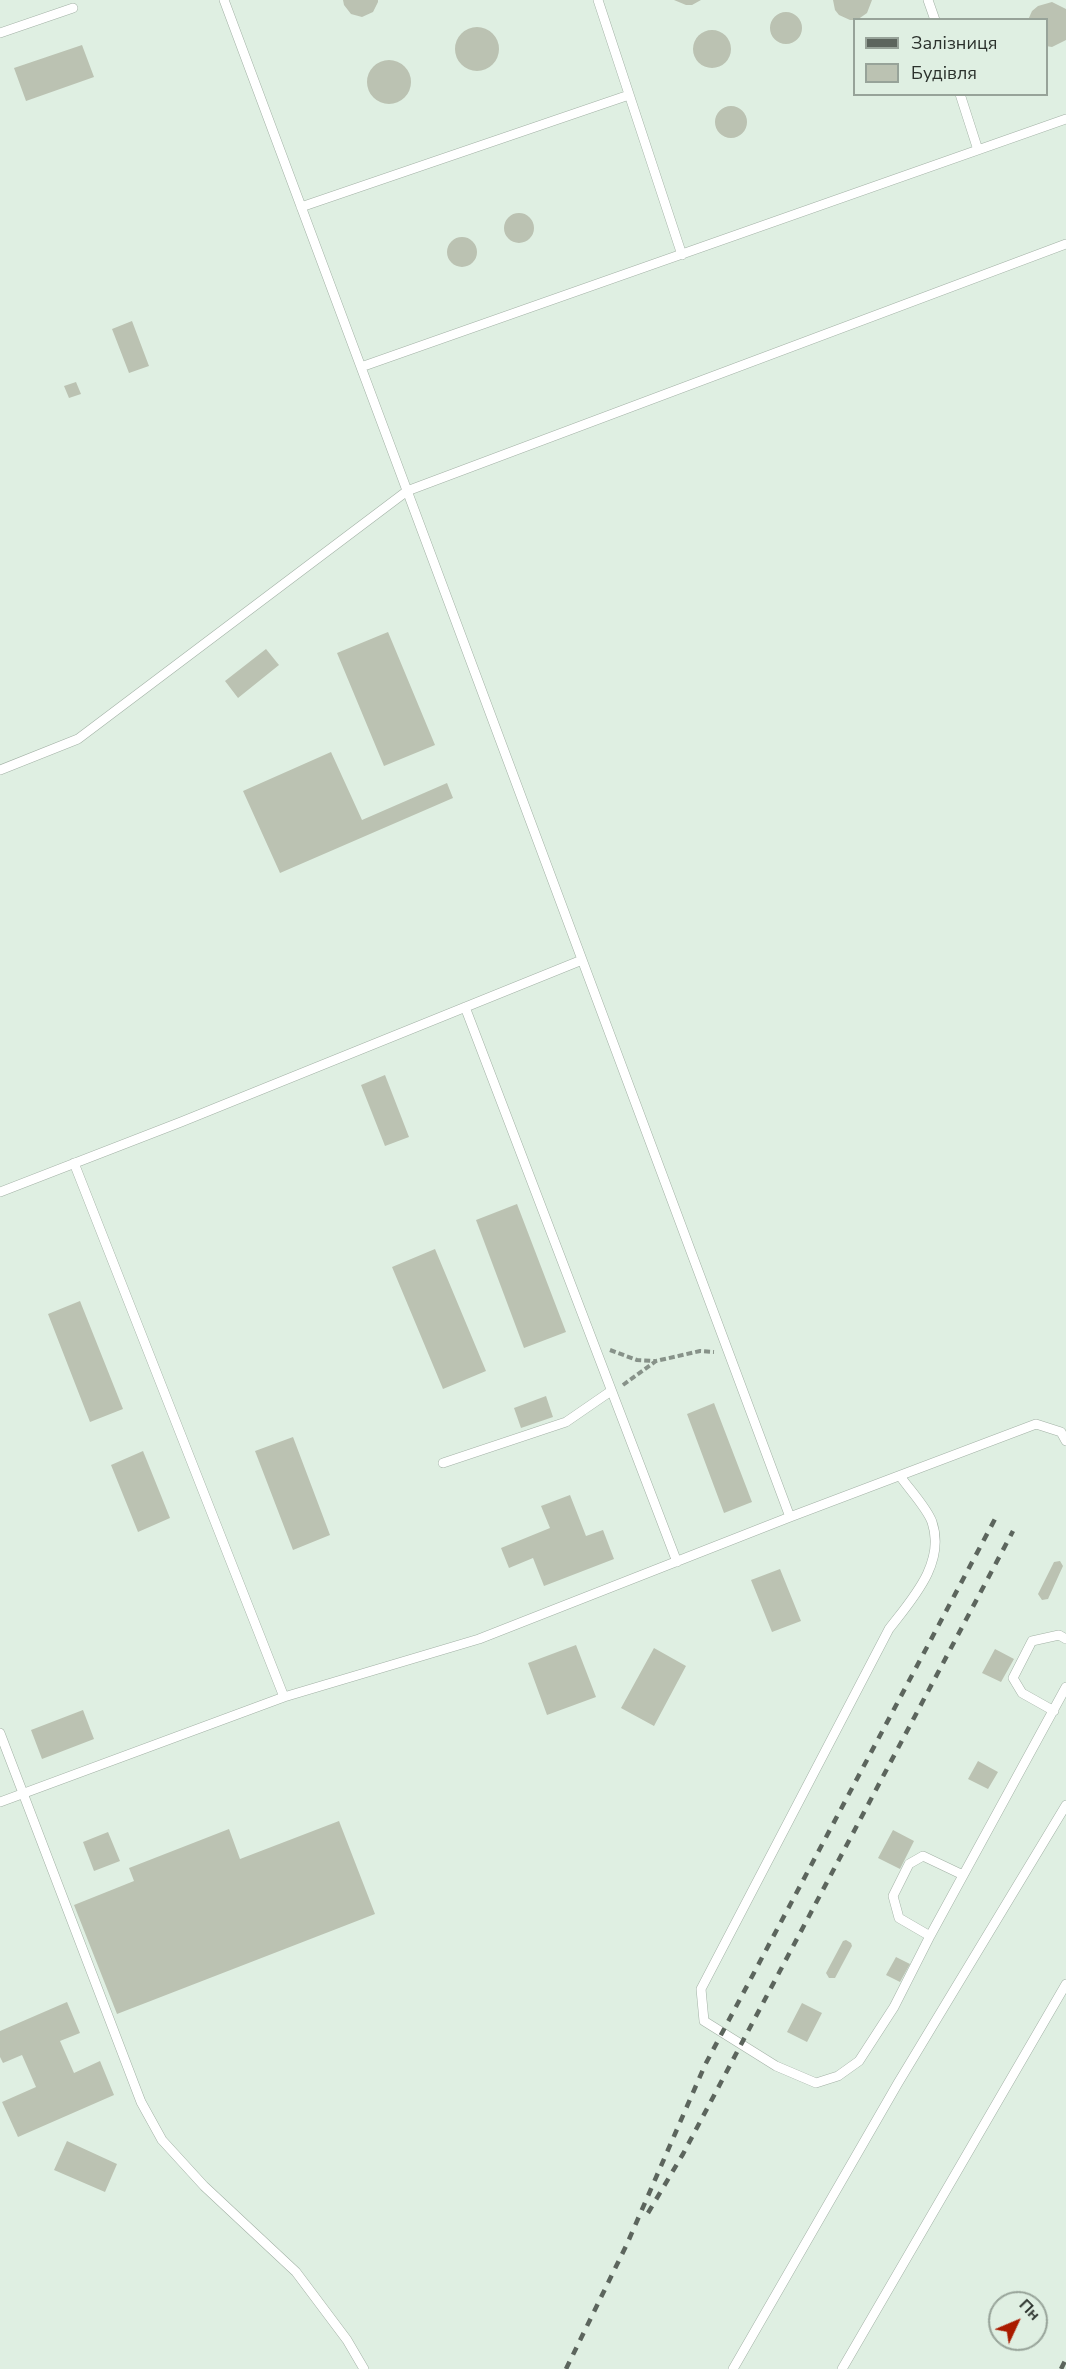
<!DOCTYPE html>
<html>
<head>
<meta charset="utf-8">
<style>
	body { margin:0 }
	#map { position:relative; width:1066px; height:2369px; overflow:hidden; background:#dfefe2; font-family:"Nunito Sans",sans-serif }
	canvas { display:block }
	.legend { position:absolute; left:853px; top:18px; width:195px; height:78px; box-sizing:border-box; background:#dfefe2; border:2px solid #97a399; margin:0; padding:8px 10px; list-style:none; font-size:18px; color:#2b312c }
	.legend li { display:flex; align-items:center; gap:12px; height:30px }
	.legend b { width:30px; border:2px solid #97a399 }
	.north { position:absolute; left:988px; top:2291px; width:60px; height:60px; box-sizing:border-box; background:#dfefe2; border:2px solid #97a399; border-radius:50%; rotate:46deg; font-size:16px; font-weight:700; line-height:24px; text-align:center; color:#2b312c }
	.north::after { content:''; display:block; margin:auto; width:21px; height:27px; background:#aa1b00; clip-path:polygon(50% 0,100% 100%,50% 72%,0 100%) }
</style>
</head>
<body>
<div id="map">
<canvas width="1066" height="2369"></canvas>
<ul class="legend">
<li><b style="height:8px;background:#5c655d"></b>Залізниця</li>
<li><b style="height:16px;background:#bbc2b2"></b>Будівля</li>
</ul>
<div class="north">Пн</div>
</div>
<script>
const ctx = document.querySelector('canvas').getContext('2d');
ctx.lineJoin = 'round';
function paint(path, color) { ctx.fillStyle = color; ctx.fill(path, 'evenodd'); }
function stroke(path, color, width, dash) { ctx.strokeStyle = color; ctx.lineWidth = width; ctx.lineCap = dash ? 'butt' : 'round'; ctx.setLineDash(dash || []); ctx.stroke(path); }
paint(new Path2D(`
	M 343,0 L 378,0 L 378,2 L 373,12 L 362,17 L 351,14 L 344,5 Z
	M 674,0 L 701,0 L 692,5 L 686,5 Z
	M 833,0 L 872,0 L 867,13 L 857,20 L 850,20 L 839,15 L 835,10 Z
	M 1052,2 L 1066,9 L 1066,40 L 1052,47 L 1046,46 L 1046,20 L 1028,20 L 1032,11 L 1038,6 Z
	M770 28a16 16 0 1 1 32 0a16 16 0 1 1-32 0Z
	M455 49a22 22 0 1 1 44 0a22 22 0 1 1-44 0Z
	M693 49a19 19 0 1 1 38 0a19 19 0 1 1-38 0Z
	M 82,45 L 94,77 L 26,101 L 14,68 Z
	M367 82a22 22 0 1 1 44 0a22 22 0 1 1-44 0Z
	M715 122a16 16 0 1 1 32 0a16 16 0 1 1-32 0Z
	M504 228a15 15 0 1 1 30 0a15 15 0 1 1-30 0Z
	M447 252a15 15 0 1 1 30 0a15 15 0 1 1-30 0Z
	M 132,321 L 149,366 L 129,373 L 112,329 Z
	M 76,382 L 81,394 L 69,398 L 64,386 Z
	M 388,632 L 435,745 L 384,766 L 337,653 Z
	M 266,649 L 279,665 L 238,698 L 225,681 Z
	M 331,752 L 362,820 L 447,783 L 453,798 L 280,873 L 243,791 Z
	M 385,1075 L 409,1137 L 385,1146 L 361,1085 Z
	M 517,1204 L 566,1332 L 524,1348 L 476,1220 Z
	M 435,1249 L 486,1371 L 443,1389 L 392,1267 Z
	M 80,1301 L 123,1409 L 90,1422 L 48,1314 Z
	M 546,1396 L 553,1417 L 521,1428 L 514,1408 Z
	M 714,1403 L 752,1502 L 724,1513 L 687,1414 Z
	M 293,1437 L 330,1535 L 293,1550 L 255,1451 Z
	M 143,1451 L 170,1518 L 138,1532 L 111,1465 Z
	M 570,1495 L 586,1536 L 603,1530 L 614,1559 L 544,1586 L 533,1558 L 509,1568 L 501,1548 L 550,1528 L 541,1506 Z
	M 1060,1561 L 1063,1566 L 1048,1599 L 1042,1600 L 1038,1594 L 1054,1562 Z
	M 780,1569 L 801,1621 L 772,1632 L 751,1580 Z
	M 576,1645 L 596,1697 L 547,1715 L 528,1663 Z
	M 654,1648 L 686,1666 L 654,1726 L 621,1708 Z
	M 995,1649 L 1014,1659 L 1001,1682 L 982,1673 Z
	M 83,1710 L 94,1739 L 42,1759 L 31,1730 Z
	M 978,1761 L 998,1772 L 988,1789 L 968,1779 Z
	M 339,1821 L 375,1914 L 117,2014 L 74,1905 L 134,1881 L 129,1868 L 229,1829 L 240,1859 Z
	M 893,1830 L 914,1841 L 900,1869 L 878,1858 Z
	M 108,1832 L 120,1861 L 94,1871 L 83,1842 Z
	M 846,1940 L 851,1943 L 852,1946 L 835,1978 L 829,1978 L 826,1973 L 843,1941 Z
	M 896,1957 L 910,1964 L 900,1982 L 886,1975 Z
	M 67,2002 L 80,2033 L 60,2041 L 74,2073 L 100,2061 L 114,2095 L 18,2137 L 2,2102 L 36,2087 L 22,2055 L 3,2063 L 0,2057 L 0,2031 Z
	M 802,2003 L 822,2013 L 807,2042 L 787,2032 Z
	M 67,2141 L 117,2164 L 105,2192 L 54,2170 Z`), '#bbc2b2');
const service = new Path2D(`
	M 224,0 L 790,1517
	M 598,0 L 682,255
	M 928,0 L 935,20
	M 0,33 L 73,8
	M 960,94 L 978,150
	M 301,207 L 629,95
	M 361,367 L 1066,119
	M 0,770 L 78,739 L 407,491 L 1066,244
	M 465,1007 L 677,1562
	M 74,1163 L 284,1697
	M 0,1192 L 181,1122 L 582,960
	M 443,1463 L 566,1422 L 611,1391
	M 900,1476 C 909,1489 927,1508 932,1522 C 946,1563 912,1599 889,1629 L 701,1989 L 704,2021 L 776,2066 L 816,2083 L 838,2076 L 859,2061 L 894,2007 L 930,1936 L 1066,1687
	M 1054,1711 L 1022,1693 L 1013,1678 L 1032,1641 L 1059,1635 L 1066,1639
	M 0,1733 L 141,2102 L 162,2140 L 204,2186 L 296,2272 L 347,2340 L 364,2369
	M 0,1802 L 284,1697 L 479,1639 L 790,1517 L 1036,1424 L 1061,1432 L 1066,1441
	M 930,1936 L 899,1918 L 893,1896 L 909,1864 L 923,1856 L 963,1875
	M 733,2369 L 898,2083 L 1066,1805
	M 842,2369 L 1066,1984`);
stroke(service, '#a2b1a5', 10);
stroke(new Path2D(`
	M 610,1350 L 637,1360 L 655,1361
	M 623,1385 L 656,1361 L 700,1351 L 714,1352`), '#879289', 4, [6, 3]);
stroke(service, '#fff', 9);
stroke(new Path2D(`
	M 648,2213 L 683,2154 L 1013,1531
	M 566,2369 L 627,2244 L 705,2065 L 995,1519
	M 1061,2369 L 1066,2359`), '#5c655d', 4.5, [8, 8]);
</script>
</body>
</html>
